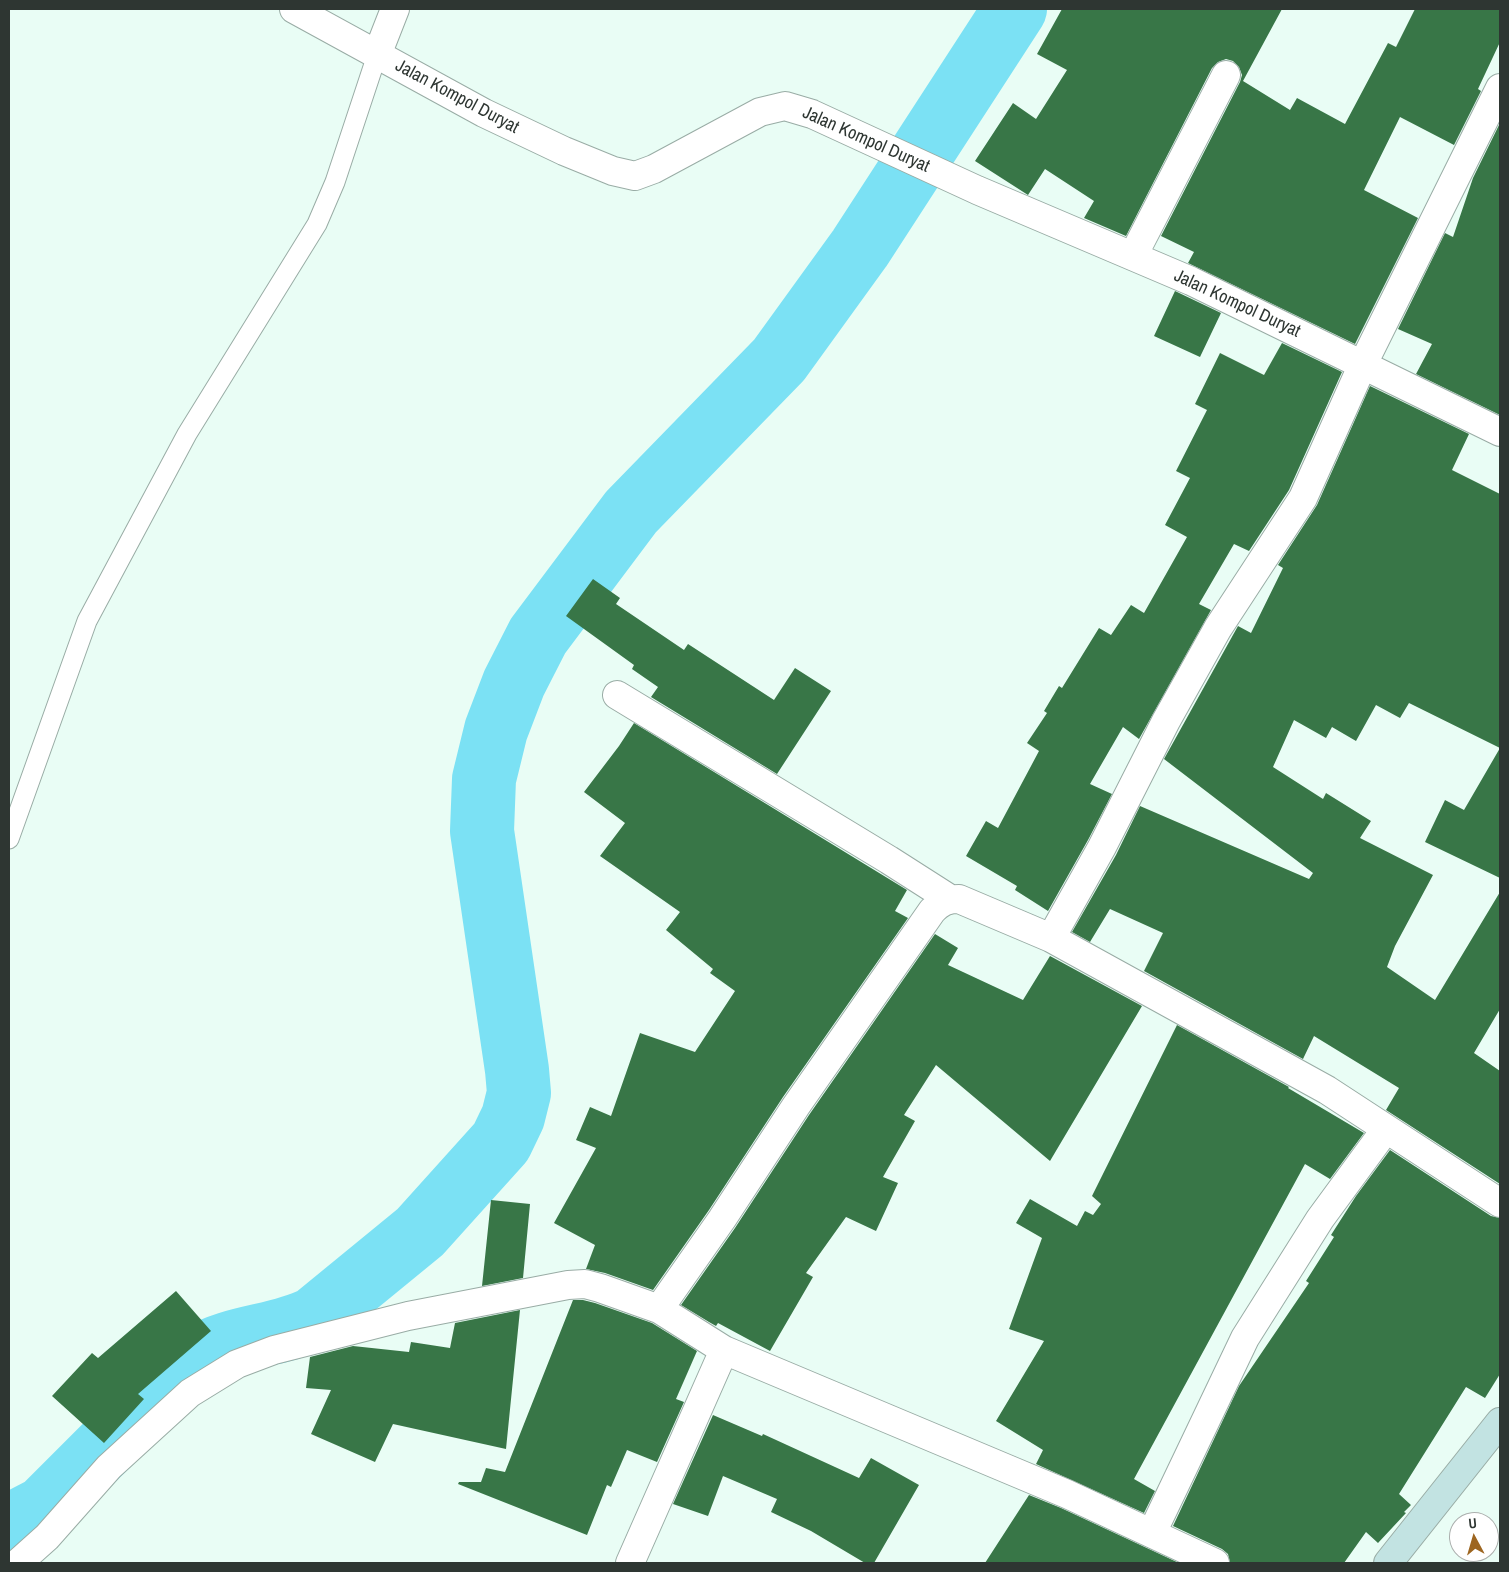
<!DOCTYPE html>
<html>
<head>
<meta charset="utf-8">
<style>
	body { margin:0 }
	#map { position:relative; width:1509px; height:1572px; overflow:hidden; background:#e9fdf5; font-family:"Archivo Narrow",sans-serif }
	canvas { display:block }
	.frame { position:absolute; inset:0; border:10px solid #2e3632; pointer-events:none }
	.north { position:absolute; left:1449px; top:1512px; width:50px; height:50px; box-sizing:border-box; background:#fff; border:1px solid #abafad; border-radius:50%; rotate:354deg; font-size:14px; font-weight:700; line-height:20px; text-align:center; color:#2e3632 }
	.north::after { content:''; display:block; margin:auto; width:18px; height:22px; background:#9d6621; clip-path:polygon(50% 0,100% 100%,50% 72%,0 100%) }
</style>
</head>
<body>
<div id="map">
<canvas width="1509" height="1572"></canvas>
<div class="frame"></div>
<div class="north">U</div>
</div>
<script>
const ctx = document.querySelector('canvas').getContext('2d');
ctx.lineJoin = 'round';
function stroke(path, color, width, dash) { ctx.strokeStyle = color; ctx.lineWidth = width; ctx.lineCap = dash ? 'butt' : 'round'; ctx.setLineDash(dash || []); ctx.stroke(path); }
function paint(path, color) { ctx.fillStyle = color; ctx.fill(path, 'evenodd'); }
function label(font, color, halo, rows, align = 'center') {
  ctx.font = font + ' "Archivo Narrow",sans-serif'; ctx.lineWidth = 5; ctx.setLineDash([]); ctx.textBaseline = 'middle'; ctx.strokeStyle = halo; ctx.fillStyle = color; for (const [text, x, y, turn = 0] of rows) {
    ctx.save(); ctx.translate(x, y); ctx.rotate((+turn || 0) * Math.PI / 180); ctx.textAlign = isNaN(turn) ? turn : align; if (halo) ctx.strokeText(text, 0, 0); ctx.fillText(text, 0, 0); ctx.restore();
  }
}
stroke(new Path2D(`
	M 9,1526 L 44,1508 L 183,1369 C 188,1365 193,1360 198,1357 C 233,1335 279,1337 315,1318 L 420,1232 L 501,1142 L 513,1117 L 519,1093 L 517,1070 L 482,831 L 484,779 L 496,730 L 514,683 L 538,636 L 631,512 L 779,360 L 860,248 L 1015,9`), '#7be1f4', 64);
paint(new Path2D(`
	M 1062,9 L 1282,9 L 1243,81 L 1290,110 L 1297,98 L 1345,124 L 1388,43 L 1396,47 L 1415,9 L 1500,9 L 1500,42 L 1478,89 L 1481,91 L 1454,145 L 1400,117 L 1364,190 L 1418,218 L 1355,344 L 1188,263 L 1194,252 L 1161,236 L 1240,82 L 1242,75 L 1239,67 L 1233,61 L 1226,59 L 1218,62 L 1212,68 L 1126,236 L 1084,218 L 1094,201 L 1045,169 L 1028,195 L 975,161 L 1013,103 L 1036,119 L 1067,70 L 1037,54 Z
	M 1500,123 L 1500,415 L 1416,374 L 1432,344 L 1398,329 L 1445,233 L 1453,237 L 1473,178 Z
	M 1175,291 L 1221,313 L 1200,357 L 1154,336 Z
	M 1282,343 L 1342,372 L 1289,490 L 1249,551 L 1234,544 L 1199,604 L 1211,610 L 1139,739 L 1123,727 L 1090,784 L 1112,794 L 1088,840 L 1048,911 L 1015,890 L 1017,886 L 966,856 L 986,821 L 998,828 L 1039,751 L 1027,743 L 1047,713 L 1044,711 L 1059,686 L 1062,688 L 1099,628 L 1111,635 L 1131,605 L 1144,613 L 1187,537 L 1165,525 L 1190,478 L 1176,471 L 1207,410 L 1195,404 L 1220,353 L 1264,375 Z
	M 1370,386 L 1469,434 L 1452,470 L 1500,494 L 1500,878 L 1425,842 L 1445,800 L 1464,810 L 1500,748 L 1409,703 L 1400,718 L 1376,705 L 1356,741 L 1332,727 L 1326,738 L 1294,720 L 1273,767 L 1323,799 L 1326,793 L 1371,821 L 1360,838 L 1433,875 L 1395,946 L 1387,967 L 1435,1000 L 1500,892 L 1500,1009 L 1474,1053 L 1500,1071 L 1500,1184 L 1386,1110 L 1399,1088 L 1314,1036 L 1303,1059 L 1144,971 L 1163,933 L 1110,909 L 1090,942 L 1072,932 L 1116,855 L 1140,806 L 1309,879 L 1313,873 L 1164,759 L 1238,626 L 1251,633 L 1283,568 L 1278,565 L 1317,505 Z
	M 593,579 L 620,598 L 616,604 L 684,650 L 688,644 L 774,700 L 795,668 L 831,691 L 777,774 L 651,697 L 658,687 L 632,669 L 634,665 L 566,616 Z
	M 634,723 L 907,890 L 895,911 L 908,918 L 783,1097 L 709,1210 L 653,1290 L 605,1273 L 586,1269 L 595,1245 L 554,1223 L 596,1148 L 576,1140 L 590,1107 L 611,1116 L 640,1033 L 695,1052 L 735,991 L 710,973 L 713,969 L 666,930 L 680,912 L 600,856 L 625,823 L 584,792 L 619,746 Z
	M 935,934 L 958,948 L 948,965 L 1023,1000 L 1050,956 L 1142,1006 L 1050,1161 L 936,1065 L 904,1115 L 915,1121 L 883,1177 L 898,1183 L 876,1231 L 846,1217 L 806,1273 L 813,1277 L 770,1351 L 718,1323 L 716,1326 L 709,1322 L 681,1305 L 735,1228 L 809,1115 Z
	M 1177,1025 L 1289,1087 L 1288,1088 L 1364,1133 L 1330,1179 L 1305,1164 L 1134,1479 L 1155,1491 L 1144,1513 L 1036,1464 L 1043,1450 L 996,1421 L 1044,1341 L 1009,1329 L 1042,1238 L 1016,1223 L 1030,1199 L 1077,1226 L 1085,1211 L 1093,1215 L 1101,1204 L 1092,1196 Z
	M 1390,1150 L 1491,1216 L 1500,1218 L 1500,1374 L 1485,1398 L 1466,1387 L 1399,1494 L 1411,1505 L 1404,1512 L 1406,1513 L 1378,1543 L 1366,1532 L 1344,1563 L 1230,1563 L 1228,1554 L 1222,1549 L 1173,1526 L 1239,1386 L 1309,1283 L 1306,1281 L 1334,1237 L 1331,1235 L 1356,1196 Z
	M 491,1200 L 530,1204 L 523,1278 L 482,1286 Z
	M 176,1291 L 211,1331 L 138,1394 L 144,1399 L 104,1443 L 52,1396 L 92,1353 L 98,1358 Z
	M 573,1300 L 583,1300 L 595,1303 L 652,1323 L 697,1351 L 676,1399 L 684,1402 L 657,1462 L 627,1450 L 611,1487 L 607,1485 L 587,1535 L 458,1484 L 459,1482 L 481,1482 L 486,1468 L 505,1472 Z
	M 520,1310 L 506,1449 L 393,1424 L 375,1462 L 311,1434 L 331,1390 L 306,1388 L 310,1357 L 353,1346 L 409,1352 L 411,1342 L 450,1348 L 455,1323 Z
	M 713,1415 L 762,1436 L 763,1434 L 859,1478 L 871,1458 L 919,1485 L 874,1563 L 865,1563 L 811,1531 L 771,1512 L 777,1499 L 723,1476 L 708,1516 L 673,1504 Z
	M 1029,1495 L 1061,1508 L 1179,1563 L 985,1563 Z`), '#387647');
const lane = new Path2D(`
	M 9,839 L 87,621 L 187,434 L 317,224 L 335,182 L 377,55`);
const street = new Path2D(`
	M 294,9 L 484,113 L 564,151 L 613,171 L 635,176 L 654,169 L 760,112 L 785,106 L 812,114 L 977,190 L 1191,281 L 1500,432
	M 377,55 L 395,9
	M 1133,256 L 1226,75
	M 617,695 L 889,860 L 950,899
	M 1051,938 L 1102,847 L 1166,721 L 1218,628 L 1303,498 L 1363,364 L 1500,88
	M 659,1309 L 722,1219 L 796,1106 L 932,911 C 941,902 947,899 959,899 L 1051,938 L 1327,1090 L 1500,1203
	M 1152,1533 L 1245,1338 L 1320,1219 L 1386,1129
	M 18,1563 L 47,1537 L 109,1467 L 190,1393 L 237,1364 L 274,1350 L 408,1316 L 568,1285 L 585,1284 L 600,1288 L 659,1309 L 724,1350 L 1067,1494 L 1215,1563
	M 630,1563 L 724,1350`);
const secondary = new Path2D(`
	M 1388,1563 L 1500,1422`);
stroke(lane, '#99aca5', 21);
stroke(street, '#99aca5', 30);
stroke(secondary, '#99aca5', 30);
stroke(lane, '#fff', 19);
stroke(street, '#fff', 28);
stroke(secondary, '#c2e3e2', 28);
label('18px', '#2e3632', '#fff', [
	["Jalan Kompol Duryat",457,97,28],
	["Jalan Kompol Duryat",866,140,24],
	["Jalan Kompol Duryat",1237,304,25]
]);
</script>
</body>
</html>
